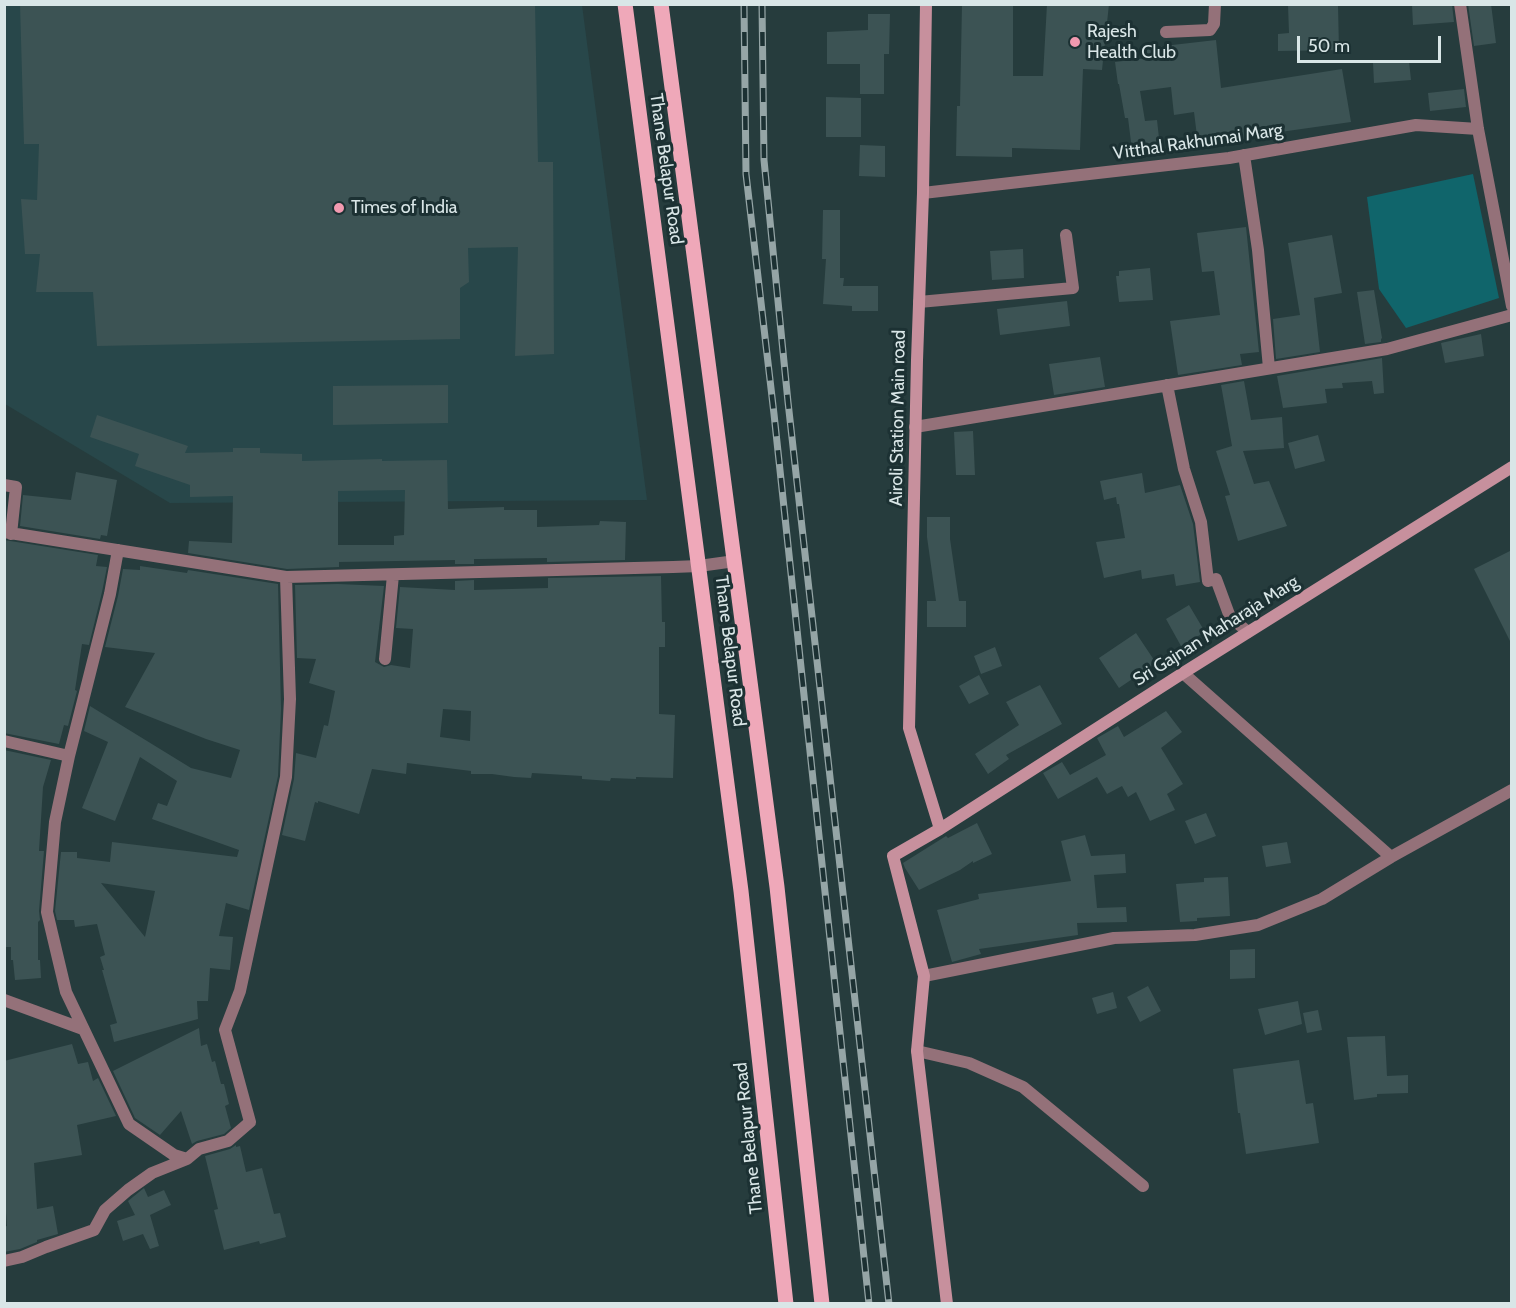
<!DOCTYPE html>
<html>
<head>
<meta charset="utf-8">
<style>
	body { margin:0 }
	#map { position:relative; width:1516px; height:1308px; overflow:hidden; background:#263c3d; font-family:Cabin,sans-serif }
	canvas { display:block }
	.frame { position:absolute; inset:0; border:6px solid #d9e6e7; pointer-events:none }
	.scale { position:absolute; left:1297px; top:36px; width:144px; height:27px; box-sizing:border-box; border:3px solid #d9e6e7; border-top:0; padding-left:8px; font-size:18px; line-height:21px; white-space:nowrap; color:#d9e6e7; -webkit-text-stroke:4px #1c3133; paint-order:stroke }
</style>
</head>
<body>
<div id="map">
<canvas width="1516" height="1308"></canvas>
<div class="frame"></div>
<div class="scale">50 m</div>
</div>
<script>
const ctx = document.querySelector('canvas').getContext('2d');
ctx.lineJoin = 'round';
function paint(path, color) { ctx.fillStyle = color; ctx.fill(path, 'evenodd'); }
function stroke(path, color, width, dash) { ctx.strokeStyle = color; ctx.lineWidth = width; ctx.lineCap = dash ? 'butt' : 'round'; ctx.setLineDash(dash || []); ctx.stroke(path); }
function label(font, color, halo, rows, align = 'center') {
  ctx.font = font + ' Cabin,sans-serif'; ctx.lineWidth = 6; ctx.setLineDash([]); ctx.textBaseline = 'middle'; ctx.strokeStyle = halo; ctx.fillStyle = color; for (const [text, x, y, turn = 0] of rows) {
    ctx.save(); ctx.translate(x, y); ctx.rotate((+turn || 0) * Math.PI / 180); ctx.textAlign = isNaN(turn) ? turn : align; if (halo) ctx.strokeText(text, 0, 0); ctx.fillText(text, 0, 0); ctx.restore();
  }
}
paint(new Path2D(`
	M 4,5 L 582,5 L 647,500 L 170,503 L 5,404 Z`), '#28474a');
paint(new Path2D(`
	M 1473,174 L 1499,298 L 1406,328 L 1379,289 L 1367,197 Z`), '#10656b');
paint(new Path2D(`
	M 20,4 L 535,4 L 538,162 L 553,162 L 554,354 L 515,356 L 518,247 L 468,248 L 469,282 L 460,288 L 460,339 L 97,346 L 93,292 L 36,292 L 40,254 L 25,254 L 21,199 L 37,200 L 39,144 L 24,144 Z
	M 962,4 L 1013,4 L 1013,76 L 1043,76 L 1047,4 L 1109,4 L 1102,70 L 1083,69 L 1080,150 L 1012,148 L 1012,157 L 956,156 L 957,106 L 960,106 Z
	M 1447,4 L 1452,4 L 1454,22 L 1413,25 L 1412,5 Z
	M 1468,4 L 1491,4 L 1496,43 L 1474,46 Z
	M 1288,5 L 1338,5 L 1339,50 L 1278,51 L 1278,34 L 1289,33 Z
	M 868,14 L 890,14 L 889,54 L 884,54 L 884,94 L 860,94 L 860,64 L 827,64 L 827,32 L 868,30 Z
	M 1216,40 L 1221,88 L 1342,69 L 1351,122 L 1252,136 L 1253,138 L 1198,144 L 1194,112 L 1174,115 L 1171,87 L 1140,91 L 1145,121 L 1157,120 L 1160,147 L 1132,150 L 1128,118 L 1125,118 L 1119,84 L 1118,84 L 1115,62 L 1147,58 L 1146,48 Z
	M 1409,61 L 1411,80 L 1374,83 L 1373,63 Z
	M 1464,89 L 1466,107 L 1430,111 L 1428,93 Z
	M 826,97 L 861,98 L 861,137 L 826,137 Z
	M 860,145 L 885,146 L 885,177 L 859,176 Z
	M 823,210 L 840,210 L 840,278 L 844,278 L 843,286 L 878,286 L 878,311 L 852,311 L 852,306 L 823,304 L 826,259 L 822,259 Z
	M 1246,227 L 1259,352 L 1240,354 L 1242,365 L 1178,375 L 1170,321 L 1220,315 L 1214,271 L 1202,272 L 1197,233 Z
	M 1332,235 L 1342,293 L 1314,298 L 1320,352 L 1276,359 L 1273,319 L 1300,315 L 1288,243 Z
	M 1023,249 L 1024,278 L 992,280 L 990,251 Z
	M 1150,268 L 1153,300 L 1119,302 L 1116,276 L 1119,276 L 1119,271 Z
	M 1374,290 L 1382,338 L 1381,339 L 1381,342 L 1365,344 L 1357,292 Z
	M 1067,301 L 1070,326 L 1000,335 L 997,309 Z
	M 1481,334 L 1484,356 L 1445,363 L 1441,343 Z
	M 1100,357 L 1105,387 L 1054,395 L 1049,364 Z
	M 1382,358 L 1384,393 L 1374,394 L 1372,381 L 1342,383 L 1343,388 L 1325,389 L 1327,403 L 1283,408 L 1277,376 Z
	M 1244,381 L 1251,420 L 1282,417 L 1284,448 L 1243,451 L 1254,484 L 1269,481 L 1287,526 L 1238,541 L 1225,496 L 1230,495 L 1216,451 L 1232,446 L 1221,385 Z
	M 448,385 L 448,423 L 333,425 L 333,386 Z
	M 97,415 L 188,446 L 185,453 L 233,452 L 233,448 L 260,448 L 260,453 L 302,454 L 302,461 L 382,459 L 382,461 L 447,460 L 448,509 L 504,507 L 504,510 L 537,510 L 537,527 L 599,525 L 600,521 L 626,522 L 625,560 L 547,562 L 547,558 L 480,559 L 474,559 L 474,564 L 455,564 L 455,560 L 339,562 L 339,567 L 287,569 L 188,553 L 189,541 L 232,543 L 233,496 L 190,497 L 190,485 L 135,466 L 139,454 L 90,437 ZM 405,490 L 404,535 L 394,536 L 394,545 L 338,545 L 338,491 Z
	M 973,431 L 975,475 L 956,475 L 954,432 Z
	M 1318,435 L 1325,461 L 1295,469 L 1288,443 Z
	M 76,472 L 117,480 L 107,536 L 101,535 L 100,539 L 20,526 L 23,495 L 71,500 Z
	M 1142,473 L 1145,493 L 1180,485 L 1193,524 L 1200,582 L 1176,586 L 1174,574 L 1142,579 L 1141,570 L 1104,578 L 1096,542 L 1125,538 L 1119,504 L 1117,504 L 1116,497 L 1104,500 L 1100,481 Z
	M 927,517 L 950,517 L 950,539 L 959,601 L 966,601 L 966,627 L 927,627 L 927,601 L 936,601 L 927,537 Z
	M 4,540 L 98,555 L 96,566 L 107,567 L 102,592 L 89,645 L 82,644 L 75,690 L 77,691 L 68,726 L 64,725 L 59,744 L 4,733 Z
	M 1512,550 L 1512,645 L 1474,569 Z
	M 140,566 L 187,573 L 188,570 L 278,584 L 281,709 L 278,776 L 249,910 L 226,903 L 219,936 L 233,937 L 230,970 L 210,968 L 208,1001 L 197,1001 L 198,1019 L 114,1042 L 110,1025 L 117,1023 L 102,970 L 104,970 L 100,957 L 105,955 L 97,924 L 75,927 L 74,920 L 57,920 L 55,911 L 61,852 L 77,852 L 77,858 L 110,862 L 112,842 L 237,857 L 239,850 L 152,819 L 158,803 L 167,806 L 177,781 L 140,757 L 115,821 L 82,808 L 108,742 L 84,731 L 90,706 L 191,768 L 231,778 L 240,750 L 206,739 L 125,707 L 155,653 L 105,647 L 118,596 L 123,569 L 140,570 ZM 101,883 L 155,891 L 145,937 Z
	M 661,576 L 662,622 L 665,622 L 665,647 L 659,647 L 659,714 L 675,715 L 673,778 L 636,777 L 636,779 L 611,778 L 610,781 L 582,779 L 582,776 L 532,773 L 531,778 L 514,777 L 492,774 L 471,774 L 471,771 L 407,763 L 406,774 L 372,769 L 359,814 L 318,801 L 318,803 L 315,802 L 305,841 L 282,835 L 294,779 L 296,753 L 316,758 L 324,725 L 328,726 L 335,691 L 309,683 L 316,659 L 297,658 L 295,585 L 338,584 L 384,586 L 375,662 L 384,667 L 391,665 L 410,668 L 413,629 L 396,628 L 400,587 L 455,590 L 455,581 L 474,580 L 474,590 L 548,588 L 548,578 ZM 443,709 L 471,711 L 470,741 L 440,737 Z
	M 1189,605 L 1205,632 L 1181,646 L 1166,619 Z
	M 1136,633 L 1156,663 L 1119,688 L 1099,658 Z
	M 995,647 L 1002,666 L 981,674 L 974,656 Z
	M 979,675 L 989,694 L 969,704 L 959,686 Z
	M 1040,685 L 1062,724 L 1006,755 L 1009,759 L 988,774 L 975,754 L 1019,725 L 1006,702 Z
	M 1166,711 L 1182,732 L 1161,748 L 1183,784 L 1167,794 L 1175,810 L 1150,821 L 1136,792 L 1128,797 L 1122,786 L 1107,794 L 1097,777 L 1058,799 L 1043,773 L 1062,762 L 1070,775 L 1106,755 L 1097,738 L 1118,726 L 1124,737 Z
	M 4,750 L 51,760 L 43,787 L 39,851 L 44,851 L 39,911 L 40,920 L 38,922 L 38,960 L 40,960 L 41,978 L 15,980 L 13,960 L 11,960 L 11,947 L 4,947 Z
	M 1206,813 L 1216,836 L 1195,844 L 1185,821 Z
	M 977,823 L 992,854 L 973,863 L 973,861 L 960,870 L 919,890 L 905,868 L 903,863 L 946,836 L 948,838 Z
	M 1085,835 L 1091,856 L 1125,854 L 1126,873 L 1094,875 L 1097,908 L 1126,907 L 1127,922 L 1077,923 L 1078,935 L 979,949 L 981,954 L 952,962 L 937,910 L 979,899 L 978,894 L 1071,881 L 1061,841 Z
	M 1287,842 L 1291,863 L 1266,867 L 1262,846 Z
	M 1228,877 L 1230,916 L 1197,918 L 1197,921 L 1180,922 L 1176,884 L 1204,882 L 1204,878 Z
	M 1255,949 L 1255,978 L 1230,979 L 1230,950 Z
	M 1148,986 L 1161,1011 L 1140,1022 L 1127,997 Z
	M 1113,992 L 1117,1008 L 1097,1014 L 1092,998 Z
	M 1298,1001 L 1302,1024 L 1265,1035 L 1258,1009 Z
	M 1318,1010 L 1322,1030 L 1307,1033 L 1303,1013 Z
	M 199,1028 L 201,1046 L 207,1044 L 212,1062 L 215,1061 L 221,1084 L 224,1084 L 229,1104 L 225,1106 L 231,1128 L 224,1134 L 197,1141 L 192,1144 L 181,1111 L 160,1135 L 135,1118 L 113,1071 Z
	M 1385,1036 L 1387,1076 L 1408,1075 L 1408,1093 L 1377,1094 L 1377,1097 L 1354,1100 L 1347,1037 Z
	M 72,1044 L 78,1064 L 88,1062 L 93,1081 L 98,1078 L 116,1116 L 77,1125 L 82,1155 L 34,1163 L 37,1209 L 53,1206 L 58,1234 L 37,1240 L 37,1242 L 20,1249 L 4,1252 L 4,1227 L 7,1226 L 4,1185 L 4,1061 Z
	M 1299,1060 L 1306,1104 L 1313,1103 L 1319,1143 L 1246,1154 L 1240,1113 L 1238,1113 L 1233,1069 Z
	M 236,1145 L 236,1147 L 240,1146 L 246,1172 L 262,1168 L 274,1214 L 280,1213 L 286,1237 L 260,1244 L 259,1241 L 224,1250 L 214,1210 L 218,1209 L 205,1156 L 230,1149 Z
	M 144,1188 L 148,1197 L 164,1190 L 171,1205 L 150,1215 L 159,1246 L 150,1249 L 143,1234 L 123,1241 L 117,1221 L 135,1215 L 128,1201 Z`), '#3c5354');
stroke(new Path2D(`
	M 1460,4 L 1478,129 L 1512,306
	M 1166,32 L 1210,30 L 1214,24 L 1215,4
	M 1244,155 L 1258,250 L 1269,368
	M 923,193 L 1229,158 L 1416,125 L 1478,129
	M 919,302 L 1073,288 L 1066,235
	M 1167,385 L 1184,469 L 1201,522 L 1208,581 L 1216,579 L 1230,617 L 1248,632
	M 915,427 L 1387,349 L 1512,315
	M 4,485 L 16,487 L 11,534
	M 4,532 L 286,577 L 673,567 L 699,566 L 735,561
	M 118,550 L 110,594 L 69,756 L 55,822 L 47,912 L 66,992 L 129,1124 L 174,1155 L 187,1159 L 199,1149 L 228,1141 L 250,1122 L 225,1030 L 240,991 L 286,777 L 290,699 L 286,577
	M 385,659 L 393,575
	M 1183,673 L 1391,857
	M 4,741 L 69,756
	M 924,976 L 1114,938 L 1195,935 L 1258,925 L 1322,899 L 1391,857 L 1512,790
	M 4,1000 L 83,1029
	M 917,1051 L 969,1063 L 1023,1087 L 1143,1186
	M 4,1261 L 22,1257 L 46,1247 L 94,1230 L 105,1210 L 128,1190 L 152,1173 L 187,1159`), '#947179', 12);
stroke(new Path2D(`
	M 926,4 L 923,193 L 917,360 L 909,728 L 940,829
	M 947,1304 L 917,1051 L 924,976 L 893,856 L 940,829 L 1183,673 L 1512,467`), '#c7909d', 12);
stroke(new Path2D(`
	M 625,4 L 741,891 L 786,1304
	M 661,4 L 777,887 L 822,1304`), '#efa8b9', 15);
const rail = new Path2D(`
	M 744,4 L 746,174 L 774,414 L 869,1304
	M 762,4 L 764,160 L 788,402 L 889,1304`);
stroke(rail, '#95a5a6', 7);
stroke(rail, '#1c3133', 4.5, [14]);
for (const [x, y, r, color] of [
	[1075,42,6,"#f29ab0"],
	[339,208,6,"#f29ab0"]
]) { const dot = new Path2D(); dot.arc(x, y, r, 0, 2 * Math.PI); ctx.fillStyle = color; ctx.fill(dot); stroke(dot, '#1c3133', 2); }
label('18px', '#d9e6e7', '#1c3133', [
	["Rajesh",1087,32],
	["Health Club",1087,53],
	["Times of India",351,208]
], 'left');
label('18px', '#d9e6e7', '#1c3133', [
	["Vitthal Rakhumai Marg",1198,142,-8],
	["Thane Belapur Road",666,169,82],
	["Airoli Station Main road",898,418,-89],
	["Sri Gajnan Maharaja Marg",1216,631,-32],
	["Thane Belapur Road",730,651,83],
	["Thane Belapur Road",749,1138,-96]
]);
</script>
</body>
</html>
